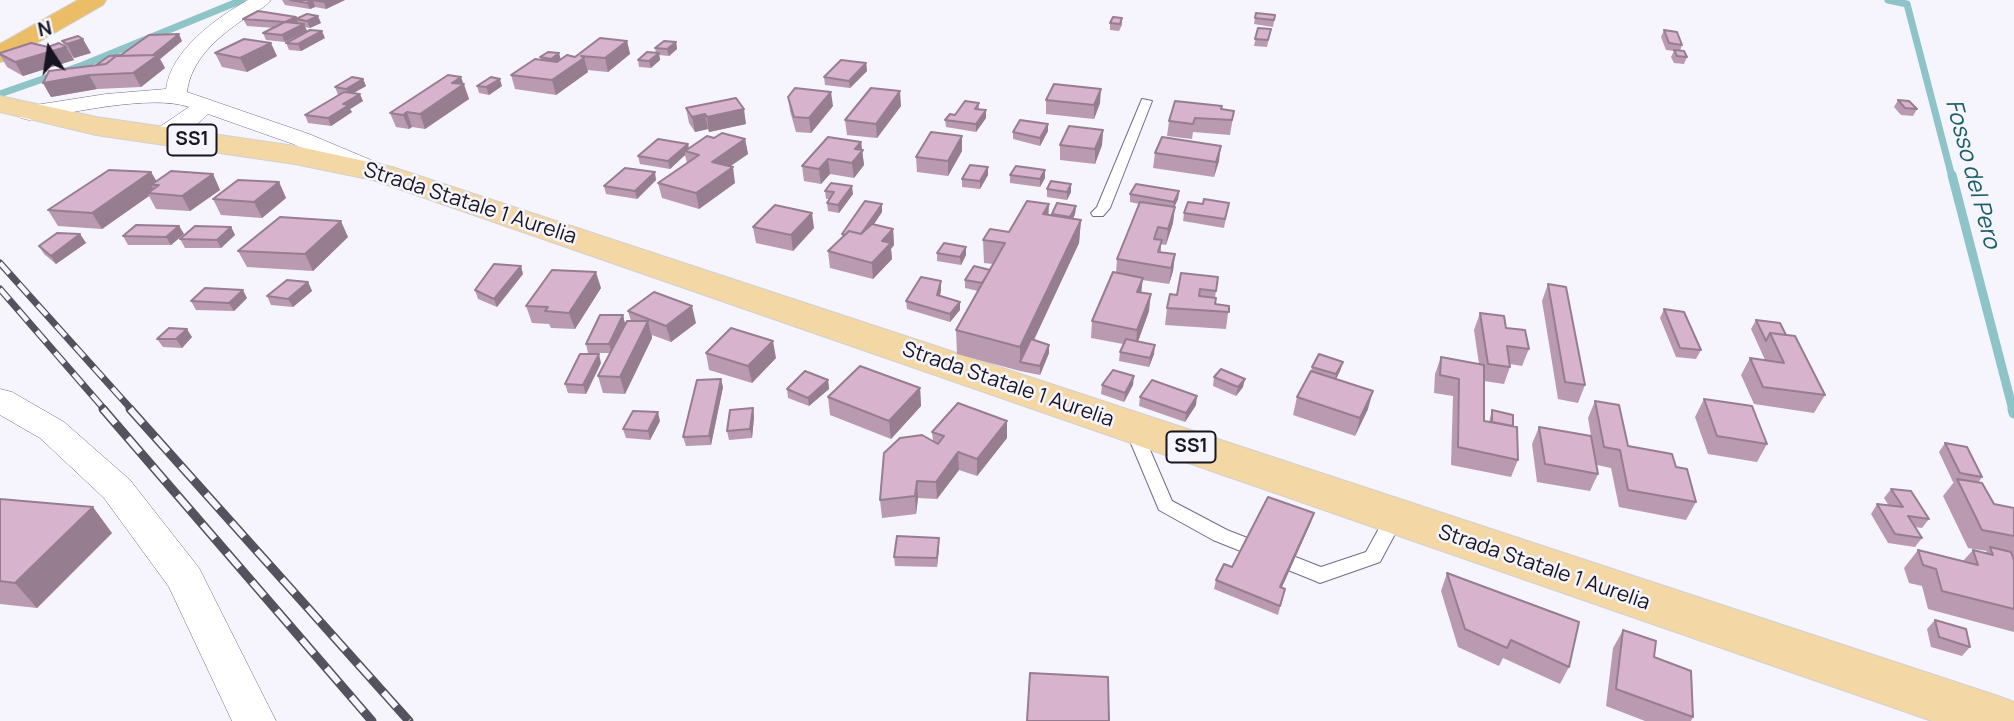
<!DOCTYPE html>
<html>
<head>
<meta charset="utf-8">
<style>
	body { margin:0 }
	#map { position:relative; width:2014px; height:721px; overflow:hidden; background:#f6f5fd; font-family:Manrope,sans-serif }
	canvas { display:block }
	.north { position:absolute; left:14px; top:14px; width:70px; height:70px; -webkit-text-stroke:5px #f6f5fd; paint-order:stroke; rotate:348deg; font-size:19px; font-weight:700; line-height:28px; text-align:center; color:#171522 }
	.north::after { content:''; display:block; margin:auto; width:24px; height:32px; background:#171522; clip-path:polygon(50% 0,100% 100%,50% 72%,0 100%) }
</style>
</head>
<body>
<div id="map">
<canvas width="2014" height="721"></canvas>
<div class="north">N</div>
</div>
<script>
const ctx = document.querySelector('canvas').getContext('2d');
ctx.lineJoin = 'round';
function stroke(path, color, width, dash) { ctx.strokeStyle = color; ctx.lineWidth = width; ctx.lineCap = dash ? 'butt' : 'round'; ctx.setLineDash(dash || []); ctx.stroke(path); }
function paint(path, color) { ctx.fillStyle = color; ctx.fill(path, 'evenodd'); }
function label(font, color, halo, rows, align = 'center') {
  ctx.font = font + ' Manrope,sans-serif'; ctx.lineWidth = 5; ctx.setLineDash([]); ctx.textBaseline = 'middle'; ctx.strokeStyle = halo; ctx.fillStyle = color; for (const [text, x, y, turn = 0] of rows) {
    ctx.save(); ctx.translate(x, y); ctx.rotate((+turn || 0) * Math.PI / 180); ctx.textAlign = isNaN(turn) ? turn : align; if (halo) ctx.strokeText(text, 0, 0); ctx.fillText(text, 0, 0); ctx.restore();
  }
}
stroke(new Path2D(`
	M 1888,0 L 1907,4 L 1952,177
	M 0,94 L 83,65 L 242,0`), '#8ec3c8', 7);
stroke(new Path2D(`
	M 1952,175 L 2013,410`), '#8ec3c8', 9);
stroke(new Path2D(`
	M 2013,409 L 2014,413`), '#8ec3c8', 11);
const service = new Path2D(`
	M 1142,99 L 1152,101 L 1110,208 L 1103,216 L 1093,216 L 1091,213 L 1097,207 Z
	M 1133,423 L 1139,425 L 1141,429 L 1172,501 L 1227,530 L 1321,567 L 1366,552 L 1388,512 L 1395,510 L 1402,512 L 1404,517 L 1380,562 L 1320,583 L 1313,580 L 1213,540 L 1159,510 L 1125,429 L 1127,425 Z`);
const minor = new Path2D(`
	M 248,0 L 271,0 C 265,8 253,13 244,19 C 219,36 191,59 187,92 L 309,134 L 390,168 L 393,173 L 390,178 L 381,180 L 372,178 L 293,144 L 208,114 C 195,127 174,145 155,140 L 151,135 L 155,130 L 189,107 C 151,94 71,113 29,120 L 21,118 L 18,113 L 21,108 L 29,106 L 106,94 L 166,89 C 171,50 216,18 248,0 Z
	M 0,389 L 12,392 L 64,422 L 130,480 L 199,568 L 276,721 L 232,721 L 169,587 L 104,498 L 40,438 L 0,415 Z`);
const primary = new Path2D(`
	M 0,96 L 96,117 L 295,146 L 392,167 L 2001,697 L 2014,702 L 2014,721 L 1932,721 L 373,180 L 295,164 L 96,135 L 0,112 Z`);
const motorway = new Path2D(`
	M 78,0 L 106,0 L 103,5 L 9,59 L 0,62 L 0,44 Z`);
stroke(service, '#716d8c', 2);
stroke(minor, '#716d8c', 1);
stroke(primary, '#d1d0d3', 2);
stroke(motorway, '#d1d0d3', 2);
paint(service, '#fff');
paint(minor, '#fff');
paint(primary, '#f3d7a4');
paint(motorway, '#ebbd67');
const railFar1 = new Path2D(`
	M 0,263 L 132,410
	M 0,289 L 105,410`);
const rail = new Path2D(`
	M 103,409 L 372,721
	M 130,409 L 409,721`);
stroke(railFar1, '#54525e', 7);
stroke(rail, '#54525e', 9);
stroke(railFar1, '#f6f5fd', 4.5, [14]);
stroke(rail, '#f6f5fd', 6, [19]);
paint(new Path2D(`
	M 282,0 L 345,0 L 326,9 L 315,7 L 310,9 L 285,5 Z
	M 1275,15 L 1273,27 L 1254,24 L 1255,18 Z
	M 296,17 L 297,19 L 321,23 L 310,28 L 305,27 L 307,31 L 285,42 L 266,40 L 263,33 L 274,28 L 247,26 L 243,19 Z
	M 1122,18 L 1122,25 L 1119,31 L 1110,30 L 1110,23 Z
	M 1258,28 L 1271,29 L 1267,47 L 1254,46 Z
	M 1664,30 L 1682,45 L 1680,51 L 1687,57 L 1684,64 L 1674,63 L 1671,57 L 1674,51 L 1666,50 L 1661,37 Z
	M 325,38 L 301,51 L 289,50 L 286,43 Z
	M 62,41 L 91,53 L 74,58 L 72,56 L 74,60 L 23,76 L 7,67 L 0,55 L 0,53 L 64,46 Z
	M 182,41 L 160,59 L 165,68 L 141,87 L 97,89 L 51,97 L 43,83 L 96,65 L 121,55 Z
	M 627,41 L 630,54 L 608,72 L 587,70 L 588,72 L 556,95 L 515,89 L 511,75 L 541,59 L 540,57 L 561,59 L 575,57 Z
	M 676,42 L 677,49 L 669,56 L 659,55 L 660,60 L 651,68 L 639,67 L 638,60 L 656,53 L 655,48 Z
	M 215,53 L 277,56 L 247,72 L 222,67 Z
	M 866,63 L 867,71 L 850,88 L 825,85 L 824,77 Z
	M 363,79 L 366,86 L 354,93 L 363,101 L 350,109 L 352,112 L 331,126 L 308,123 L 305,115 L 338,95 L 335,87 Z
	M 464,84 L 469,99 L 425,129 L 412,127 L 409,129 L 396,127 L 390,113 Z
	M 477,86 L 502,86 L 489,95 L 479,93 Z
	M 788,97 L 833,106 L 811,133 L 796,132 L 790,111 Z
	M 1046,100 L 1100,103 L 1094,119 L 1046,114 Z
	M 1898,100 L 1917,109 L 1913,116 L 1901,115 L 1894,107 Z
	M 979,103 L 979,109 L 986,110 L 986,118 L 976,132 L 946,127 L 945,120 Z
	M 901,106 L 877,138 L 847,135 L 845,120 Z
	M 686,108 L 746,124 L 709,132 L 708,129 L 695,132 L 689,123 Z
	M 1221,109 L 1234,111 L 1230,135 L 1193,132 L 1192,139 L 1167,136 L 1169,121 Z
	M 1048,124 L 1048,131 L 1040,146 L 1013,139 L 1013,132 Z
	M 1103,130 L 1102,145 L 1095,164 L 1060,160 L 1060,145 Z
	M 714,138 L 745,139 L 748,154 L 730,166 L 735,183 L 699,209 L 662,198 L 658,183 L 687,163 L 685,155 L 670,169 L 640,164 L 638,156 L 688,144 L 689,149 Z
	M 861,142 L 864,165 L 854,178 L 830,174 L 821,184 L 804,181 L 802,166 Z
	M 962,151 L 948,176 L 917,172 L 916,157 Z
	M 1155,153 L 1219,161 L 1214,177 L 1153,168 Z
	M 1045,170 L 1045,178 L 1040,187 L 1010,183 L 1010,175 Z
	M 151,172 L 156,181 L 213,174 L 220,190 L 190,211 L 156,209 L 149,196 L 102,229 L 58,226 L 48,210 Z
	M 988,175 L 980,189 L 962,187 L 962,179 Z
	M 656,180 L 637,199 L 606,194 L 604,186 Z
	M 279,182 L 286,198 L 262,218 L 221,215 L 213,199 Z
	M 1047,189 L 1071,192 L 1067,200 L 1047,197 Z
	M 825,191 L 853,194 L 839,213 L 828,211 L 827,203 L 829,199 L 826,199 Z
	M 1179,191 L 1178,199 L 1174,207 L 1173,223 L 1166,245 L 1161,244 L 1161,252 L 1175,254 L 1173,271 L 1169,284 L 1142,280 L 1141,293 L 1149,311 L 1138,341 L 1154,354 L 1149,367 L 1119,361 L 1120,352 L 1123,344 L 1091,338 L 1092,321 L 1116,273 L 1117,259 L 1139,204 L 1130,202 L 1130,194 Z
	M 1229,203 L 1224,228 L 1183,221 L 1184,213 L 1203,204 Z
	M 1076,206 L 1075,214 L 1073,219 L 1081,220 L 1079,243 L 1034,340 L 1049,345 L 1049,353 L 1040,375 L 1020,371 L 957,354 L 956,330 L 978,291 L 965,288 L 965,280 L 990,270 L 993,264 L 984,263 L 983,240 L 1009,232 L 1048,215 L 1052,215 L 1052,214 Z
	M 882,212 L 874,224 L 893,229 L 894,245 L 891,249 L 892,259 L 873,279 L 830,268 L 828,251 L 843,237 L 842,234 Z
	M 179,226 L 184,234 L 171,245 L 128,245 L 123,236 Z
	M 231,227 L 235,235 L 221,248 L 185,248 L 180,239 Z
	M 753,227 L 814,228 L 793,251 L 756,243 Z
	M 80,234 L 86,243 L 56,264 L 44,254 L 39,246 Z
	M 348,237 L 313,271 L 247,267 L 238,251 Z
	M 937,253 L 966,255 L 961,265 L 937,261 Z
	M 523,274 L 497,307 L 478,299 L 475,290 Z
	M 1218,277 L 1215,298 L 1215,304 L 1229,306 L 1226,329 L 1165,325 L 1167,308 L 1177,295 Z
	M 941,281 L 941,290 L 940,296 L 960,310 L 950,322 L 907,309 L 906,301 Z
	M 308,282 L 312,291 L 293,307 L 271,305 L 267,296 Z
	M 1548,284 L 1585,385 L 1578,403 L 1558,399 L 1542,301 Z
	M 601,288 L 575,329 L 551,328 L 549,324 L 532,323 L 526,306 Z
	M 247,298 L 234,311 L 196,310 L 191,301 Z
	M 1664,309 L 1701,350 L 1696,359 L 1676,357 L 1660,318 Z
	M 628,311 L 696,323 L 671,342 L 652,335 L 652,338 L 625,394 L 603,393 L 598,376 L 610,353 L 588,353 L 586,344 L 623,315 L 625,324 L 631,321 Z
	M 1480,313 L 1506,328 L 1529,349 L 1522,366 L 1510,364 L 1510,367 L 1504,384 L 1484,381 L 1484,421 L 1489,422 L 1492,410 L 1513,426 L 1518,460 L 1511,477 L 1451,465 L 1453,396 L 1434,393 L 1435,374 L 1441,357 L 1479,364 L 1474,330 Z
	M 1756,320 L 1786,335 L 1825,395 L 1814,413 L 1754,404 L 1741,375 L 1750,358 L 1765,360 L 1751,329 Z
	M 192,337 L 182,348 L 163,347 L 157,339 Z
	M 706,353 L 776,358 L 752,383 L 709,370 Z
	M 1343,362 L 1340,371 L 1336,379 L 1368,409 L 1355,436 L 1293,415 L 1297,397 L 1311,371 L 1312,367 Z
	M 601,363 L 586,394 L 568,393 L 565,384 Z
	M 1214,377 L 1243,387 L 1236,396 L 1213,386 Z
	M 828,380 L 829,389 L 809,406 L 788,398 L 787,389 Z
	M 1102,385 L 1133,385 L 1124,402 L 1101,394 Z
	M 723,387 L 711,445 L 686,446 L 683,437 Z
	M 920,388 L 921,406 L 891,439 L 830,415 L 828,397 Z
	M 1140,397 L 1196,405 L 1185,422 L 1139,406 Z
	M 1704,399 L 1767,444 L 1757,462 L 1708,454 L 1695,417 Z
	M 1595,401 L 1628,446 L 1676,467 L 1696,502 L 1686,520 L 1619,507 L 1611,468 L 1597,465 L 1598,474 L 1590,491 L 1537,482 L 1532,444 L 1539,427 L 1591,436 L 1588,418 Z
	M 753,408 L 754,417 L 752,438 L 729,440 L 727,431 Z
	M 660,421 L 650,440 L 626,438 L 623,429 Z
	M 932,432 L 1007,438 L 977,476 L 959,470 L 937,499 L 918,498 L 916,514 L 882,518 L 880,500 L 933,441 Z
	M 1945,443 L 1982,477 L 1978,483 L 1994,504 L 2014,508 L 2014,556 L 2013,556 L 2014,560 L 2014,632 L 1928,609 L 1922,586 L 1909,583 L 1904,568 L 1918,550 L 1963,561 L 1973,550 L 1985,553 L 1987,551 L 1968,548 L 1943,496 L 1954,482 L 1953,482 L 1939,452 Z
	M 1891,489 L 1929,519 L 1922,528 L 1915,527 L 1922,538 L 1915,547 L 1888,543 L 1871,514 L 1877,504 L 1889,506 L 1884,498 Z
	M 0,499 L 112,533 L 37,608 L 0,604 Z
	M 1311,522 L 1282,587 L 1285,589 L 1278,615 L 1214,589 L 1216,580 L 1232,567 Z
	M 939,538 L 939,547 L 937,567 L 895,566 L 894,557 Z
	M 1447,573 L 1569,667 L 1560,684 L 1503,658 L 1499,666 L 1458,647 L 1441,591 Z
	M 1935,620 L 1970,647 L 1962,656 L 1931,647 L 1927,629 Z
	M 1623,630 L 1654,657 L 1693,717 L 1691,721 L 1645,721 L 1606,706 L 1613,648 Z`), '#b99ab1');
paint(new Path2D(`
	M 313,0 L 315,7 L 310,9 L 307,3 Z
	M 328,0 L 345,0 L 326,9 L 324,2 Z
	M 318,16 L 321,23 L 310,28 L 307,21 Z
	M 296,17 L 298,24 L 285,22 Z
	M 304,24 L 307,31 L 285,42 L 282,35 Z
	M 322,31 L 325,38 L 301,51 L 298,44 Z
	M 179,34 L 182,41 L 160,59 L 165,68 L 141,87 L 133,73 L 145,62 Z
	M 83,39 L 91,53 L 74,58 L 67,44 Z
	M 627,41 L 630,54 L 608,72 L 605,58 Z
	M 676,42 L 677,49 L 669,56 L 667,49 Z
	M 271,43 L 277,56 L 247,72 L 240,58 Z
	M 66,47 L 74,60 L 23,76 L 15,62 Z
	M 559,53 L 561,60 L 553,66 L 551,59 Z
	M 659,53 L 660,60 L 651,68 L 649,61 Z
	M 584,58 L 588,72 L 556,95 L 552,80 Z
	M 866,63 L 867,71 L 850,88 L 849,81 Z
	M 89,75 L 97,89 L 51,97 L 43,83 Z
	M 461,77 L 469,99 L 425,129 L 420,114 L 452,83 Z
	M 363,79 L 366,86 L 348,96 L 346,89 Z
	M 500,79 L 502,86 L 489,95 L 486,87 Z
	M 1101,89 L 1100,103 L 1094,119 L 1094,105 Z
	M 900,91 L 901,106 L 877,138 L 876,124 Z
	M 831,92 L 833,106 L 811,133 L 809,118 Z
	M 360,94 L 363,101 L 350,109 L 352,112 L 331,126 L 328,118 L 343,104 Z
	M 744,109 L 746,124 L 709,132 L 707,117 Z
	M 986,110 L 986,118 L 976,132 L 976,124 Z
	M 407,112 L 412,127 L 409,129 L 403,115 Z
	M 705,114 L 708,129 L 695,132 L 692,117 Z
	M 1048,124 L 1048,131 L 1040,146 L 1040,138 Z
	M 1103,130 L 1102,145 L 1095,164 L 1095,149 Z
	M 962,136 L 962,151 L 948,176 L 948,161 Z
	M 745,139 L 748,154 L 715,177 L 712,162 Z
	M 861,142 L 864,165 L 854,178 L 852,163 L 855,149 Z
	M 688,144 L 689,152 L 685,151 L 685,155 L 670,169 L 668,161 Z
	M 1221,146 L 1219,161 L 1214,177 L 1216,162 Z
	M 828,159 L 830,174 L 821,184 L 819,169 Z
	M 733,167 L 735,183 L 699,209 L 696,193 Z
	M 988,167 L 988,175 L 980,189 L 980,181 Z
	M 1045,170 L 1045,178 L 1040,187 L 1040,179 Z
	M 151,172 L 159,185 L 151,185 L 155,191 L 148,193 L 149,196 L 102,229 L 92,213 Z
	M 655,172 L 656,180 L 637,199 L 635,191 Z
	M 213,174 L 220,190 L 190,211 L 182,196 Z
	M 279,182 L 286,198 L 262,218 L 254,202 Z
	M 1071,184 L 1071,192 L 1067,200 L 1067,192 Z
	M 852,186 L 853,194 L 839,213 L 838,205 Z
	M 1179,191 L 1178,199 L 1173,210 L 1174,202 Z
	M 882,204 L 882,212 L 860,245 L 860,237 Z
	M 1049,204 L 1048,227 L 1043,214 Z
	M 1076,206 L 1075,214 L 1070,225 L 1070,217 Z
	M 1175,207 L 1173,223 L 1166,245 L 1168,229 Z
	M 812,213 L 814,228 L 793,251 L 791,235 Z
	M 1081,220 L 1079,243 L 1023,363 L 1020,362 L 1020,347 Z
	M 341,221 L 348,237 L 313,271 L 305,254 Z
	M 179,226 L 184,234 L 171,245 L 166,237 Z
	M 231,227 L 235,235 L 221,248 L 217,240 Z
	M 893,229 L 894,245 L 891,249 L 892,259 L 873,279 L 872,263 L 882,241 Z
	M 80,234 L 86,243 L 56,264 L 51,256 Z
	M 966,247 L 966,255 L 961,265 L 960,257 Z
	M 1175,254 L 1173,271 L 1169,284 L 1171,268 Z
	M 521,266 L 523,274 L 497,307 L 494,299 Z
	M 596,272 L 601,288 L 575,329 L 569,313 Z
	M 1143,278 L 1141,294 L 1137,292 Z
	M 941,281 L 941,290 L 938,304 L 937,295 Z
	M 308,282 L 312,291 L 293,307 L 288,299 Z
	M 243,290 L 247,298 L 234,311 L 229,303 Z
	M 1151,294 L 1149,311 L 1136,347 L 1137,330 Z
	M 960,302 L 960,310 L 950,322 L 950,314 Z
	M 692,306 L 696,323 L 671,342 L 666,326 Z
	M 623,315 L 625,324 L 612,353 L 609,344 Z
	M 648,321 L 652,338 L 625,394 L 620,377 Z
	M 187,329 L 192,337 L 182,348 L 176,339 Z
	M 773,341 L 776,358 L 752,383 L 748,366 Z
	M 1049,345 L 1049,353 L 1040,375 L 1040,366 Z
	M 1155,345 L 1154,354 L 1149,367 L 1150,358 Z
	M 599,354 L 601,363 L 586,394 L 583,385 Z
	M 1343,362 L 1340,371 L 1334,383 L 1336,374 Z
	M 1134,376 L 1133,385 L 1124,402 L 1125,393 Z
	M 721,379 L 723,387 L 711,445 L 709,436 Z
	M 1245,379 L 1243,387 L 1236,396 L 1238,387 Z
	M 828,380 L 829,389 L 809,406 L 808,398 Z
	M 920,388 L 921,406 L 891,439 L 889,421 Z
	M 1373,391 L 1368,409 L 1355,436 L 1360,418 Z
	M 1197,396 L 1196,405 L 1185,422 L 1186,413 Z
	M 753,408 L 754,417 L 752,438 L 750,429 Z
	M 658,412 L 660,421 L 650,440 L 648,431 Z
	M 1007,421 L 1007,438 L 977,476 L 977,459 Z
	M 958,452 L 959,470 L 937,499 L 936,482 Z
	M 917,481 L 918,498 L 916,514 L 915,496 Z
	M 93,507 L 112,533 L 37,608 L 15,583 Z
	M 1314,513 L 1311,522 L 1278,596 L 1280,587 Z
	M 939,538 L 939,547 L 937,567 L 937,558 Z`), '#967d90');
const building = new Path2D(`
	M 290,0 L 328,0 L 324,2 L 313,0 L 307,3 Z
	M 258,11 L 296,17 L 285,22 L 243,19 Z
	M 1256,13 L 1275,15 L 1274,20 L 1255,18 Z
	M 307,14 L 318,16 L 307,21 L 296,19 Z
	M 1113,17 L 1122,18 L 1120,24 L 1110,23 Z
	M 285,22 L 304,24 L 282,35 L 263,33 Z
	M 1258,28 L 1271,29 L 1268,40 L 1255,39 Z
	M 310,30 L 322,31 L 298,44 L 286,43 Z
	M 1664,30 L 1677,32 L 1682,45 L 1669,43 Z
	M 179,34 L 153,55 L 116,56 L 106,64 L 96,65 L 109,56 L 121,55 L 149,35 Z
	M 78,36 L 83,39 L 67,44 L 62,41 Z
	M 600,38 L 627,41 L 605,58 L 581,56 L 584,58 L 552,80 L 511,75 L 535,59 L 557,62 L 567,55 L 575,57 Z
	M 244,39 L 271,43 L 240,58 L 215,53 Z
	M 664,41 L 676,42 L 667,49 L 655,48 Z
	M 31,43 L 48,47 L 59,43 L 66,47 L 15,62 L 0,54 L 0,53 Z
	M 1674,50 L 1684,51 L 1687,57 L 1677,56 Z
	M 548,52 L 559,53 L 551,59 L 540,57 Z
	M 647,52 L 659,53 L 649,61 L 638,60 Z
	M 158,55 L 133,73 L 89,75 L 43,83 L 49,71 L 106,64 L 116,56 Z
	M 841,60 L 866,63 L 849,81 L 824,77 Z
	M 448,75 L 461,77 L 452,83 L 464,84 L 420,114 L 407,112 L 403,115 L 390,113 Z
	M 352,77 L 363,79 L 346,89 L 335,87 Z
	M 491,77 L 500,79 L 486,87 L 477,86 Z
	M 1054,84 L 1101,89 L 1094,105 L 1046,100 Z
	M 795,88 L 831,92 L 809,118 L 794,117 L 788,97 Z
	M 871,88 L 900,91 L 876,124 L 845,120 Z
	M 344,92 L 360,94 L 343,104 L 349,105 L 328,118 L 305,115 Z
	M 736,98 L 744,109 L 707,117 L 705,114 L 692,117 L 686,108 Z
	M 1898,100 L 1909,101 L 1917,109 L 1905,108 Z
	M 965,101 L 979,103 L 975,109 L 986,110 L 976,124 L 945,120 L 950,114 L 955,115 Z
	M 1175,101 L 1222,106 L 1221,109 L 1234,111 L 1232,120 L 1195,118 L 1193,124 L 1169,121 Z
	M 1020,120 L 1048,124 L 1040,138 L 1013,132 Z
	M 1069,126 L 1103,130 L 1095,149 L 1060,145 Z
	M 931,132 L 962,136 L 948,161 L 916,157 Z
	M 722,133 L 745,139 L 712,162 L 733,167 L 696,193 L 658,183 L 699,155 L 685,151 L 707,136 L 714,138 Z
	M 828,137 L 861,142 L 855,149 L 863,150 L 852,163 L 828,159 L 819,169 L 802,166 Z
	M 1162,137 L 1221,146 L 1216,162 L 1155,153 Z
	M 658,139 L 688,144 L 668,161 L 638,156 Z
	M 970,165 L 988,167 L 980,181 L 962,179 Z
	M 1016,166 L 1045,170 L 1040,179 L 1010,175 Z
	M 625,168 L 655,172 L 635,191 L 604,186 Z
	M 109,170 L 151,172 L 92,213 L 48,210 Z
	M 171,171 L 213,174 L 182,196 L 148,193 L 159,185 L 151,185 Z
	M 238,180 L 279,182 L 254,202 L 213,199 Z
	M 1051,181 L 1071,184 L 1067,192 L 1047,189 Z
	M 831,183 L 852,186 L 838,205 L 827,203 L 834,192 L 825,191 Z
	M 1136,184 L 1179,191 L 1174,202 L 1130,194 Z
	M 1204,199 L 1229,203 L 1225,219 L 1184,213 L 1188,202 L 1203,204 Z
	M 865,201 L 882,204 L 861,234 L 849,231 L 845,235 L 842,234 Z
	M 1027,201 L 1049,204 L 1043,214 L 1081,220 L 1020,347 L 956,330 L 1005,243 L 983,240 L 990,229 L 1009,232 Z
	M 1140,202 L 1175,207 L 1168,229 L 1158,227 L 1154,239 L 1162,240 L 1158,252 L 1175,254 L 1171,268 L 1117,259 Z
	M 1057,203 L 1076,206 L 1070,217 L 1052,214 Z
	M 775,205 L 812,213 L 791,235 L 753,227 Z
	M 280,217 L 341,221 L 305,254 L 238,251 Z
	M 872,224 L 893,229 L 882,241 L 891,243 L 872,263 L 828,251 L 849,231 L 861,234 Z
	M 136,225 L 179,226 L 166,237 L 123,236 Z
	M 195,226 L 231,227 L 217,240 L 180,239 Z
	M 57,233 L 80,234 L 51,256 L 39,246 Z
	M 944,243 L 966,247 L 960,257 L 937,253 Z
	M 494,264 L 521,266 L 494,299 L 475,290 Z
	M 974,266 L 990,270 L 982,283 L 965,280 Z
	M 552,270 L 596,272 L 569,313 L 545,311 L 548,307 L 526,306 Z
	M 1113,272 L 1143,278 L 1137,292 L 1151,294 L 1137,330 L 1092,321 Z
	M 1181,273 L 1218,277 L 1216,291 L 1200,289 L 1199,296 L 1216,298 L 1215,304 L 1229,306 L 1229,312 L 1167,308 L 1170,294 L 1177,295 Z
	M 921,277 L 941,281 L 937,295 L 960,302 L 950,314 L 906,301 Z
	M 287,280 L 308,282 L 288,299 L 267,296 Z
	M 1548,284 L 1566,287 L 1585,385 L 1565,382 Z
	M 205,288 L 243,290 L 229,303 L 191,301 Z
	M 654,292 L 692,306 L 666,326 L 628,311 Z
	M 1664,309 L 1684,312 L 1701,350 L 1680,348 Z
	M 1480,313 L 1504,316 L 1506,328 L 1525,330 L 1529,349 L 1507,346 L 1510,367 L 1488,364 Z
	M 600,315 L 623,315 L 609,344 L 586,344 Z
	M 1756,320 L 1780,323 L 1786,335 L 1770,333 L 1766,341 Z
	M 627,321 L 648,321 L 620,377 L 598,376 Z
	M 169,328 L 187,329 L 176,339 L 157,339 Z
	M 731,328 L 773,341 L 748,366 L 706,353 Z
	M 1770,333 L 1795,336 L 1825,395 L 1763,387 L 1750,358 L 1784,363 Z
	M 1031,339 L 1049,345 L 1040,366 L 1020,362 Z
	M 1126,339 L 1155,345 L 1150,358 L 1120,352 Z
	M 580,354 L 599,354 L 583,385 L 565,384 Z
	M 1319,354 L 1343,362 L 1336,374 L 1312,367 Z
	M 1441,357 L 1484,365 L 1484,421 L 1517,427 L 1518,460 L 1458,447 L 1459,379 L 1440,375 Z
	M 860,366 L 920,388 L 889,421 L 828,397 Z
	M 1221,369 L 1245,379 L 1238,387 L 1214,377 Z
	M 1113,370 L 1134,376 L 1125,393 L 1102,385 Z
	M 805,371 L 828,380 L 808,398 L 787,389 Z
	M 1311,371 L 1373,391 L 1360,418 L 1297,397 Z
	M 721,379 L 709,436 L 683,437 L 697,380 Z
	M 1152,380 L 1197,396 L 1186,413 L 1140,397 Z
	M 1704,399 L 1752,406 L 1767,444 L 1717,436 Z
	M 1595,401 L 1619,405 L 1628,446 L 1672,454 L 1676,467 L 1687,469 L 1696,502 L 1628,490 L 1620,450 L 1604,447 Z
	M 958,403 L 1007,421 L 977,459 L 958,452 L 936,482 L 917,481 L 915,496 L 880,500 L 884,453 L 900,438 L 922,435 L 938,444 L 944,436 L 932,432 Z
	M 753,408 L 750,429 L 727,431 L 730,410 Z
	M 1492,410 L 1513,415 L 1513,426 L 1492,422 Z
	M 633,411 L 658,412 L 648,431 L 623,429 Z
	M 1539,427 L 1591,436 L 1598,474 L 1545,464 Z
	M 1945,443 L 1967,447 L 1982,477 L 1960,473 Z
	M 1957,479 L 1982,483 L 1994,504 L 2014,508 L 2014,536 L 1982,530 Z
	M 1891,489 L 1911,491 L 1929,519 L 1908,516 L 1922,538 L 1895,534 L 1877,504 L 1903,507 Z
	M 1268,497 L 1314,513 L 1280,587 L 1285,589 L 1280,606 L 1216,580 L 1224,564 L 1232,567 Z
	M 0,499 L 93,507 L 15,583 L 0,581 Z
	M 897,536 L 939,538 L 937,558 L 894,557 Z
	M 1990,547 L 2011,552 L 2014,560 L 2014,609 L 1942,591 L 1936,569 L 1923,565 L 1918,550 L 1978,565 L 1973,550 L 1993,555 Z
	M 1447,573 L 1579,622 L 1569,667 L 1511,640 L 1507,648 L 1465,629 Z
	M 1935,620 L 1966,629 L 1970,647 L 1939,637 Z
	M 1623,630 L 1656,641 L 1654,657 L 1691,671 L 1693,717 L 1616,689 Z
	M 1030,673 L 1108,677 L 1109,721 L 1027,721 Z`);
paint(building, '#d7b3ce');
stroke(building, '#967d90', 2);
for (const [x, y, w] of [
	[192,140,49],
	[1191,447,49]
]) { const box = new Path2D(); box.roundRect(x - w / 2, y - 15.5, w, 31, 5); ctx.fillStyle = '#f6f5fd'; ctx.fill(box); stroke(box, '#171522', 2); }
label('bold 19px', '#171522', null, [
	["SS1",192,140],
	["SS1",1191,447]
]);
label('21px', '#171522', '#f6f5fd', [
	["Strada Statale 1 Aurelia",470,204,18],
	["Strada Statale 1 Aurelia",1008,385,19],
	["Strada Statale 1 Aurelia",1544,568,19]
]);
label('italic 23px', '#185f65', '#f6f5fd', [
	["Fosso del Pero",1972,174,75]
]);
</script>
</body>
</html>
